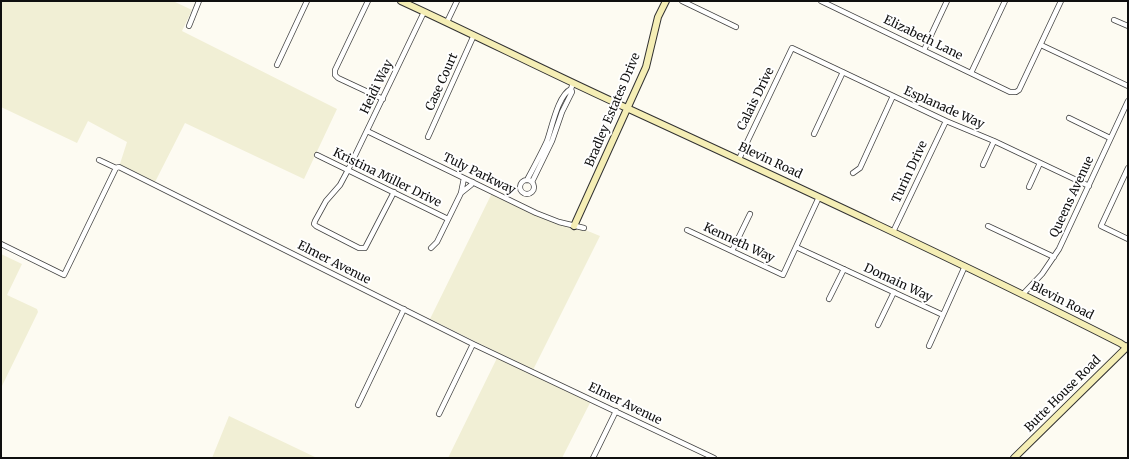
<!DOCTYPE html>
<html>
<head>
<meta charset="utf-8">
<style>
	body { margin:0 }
	#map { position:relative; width:1129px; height:459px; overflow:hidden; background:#fdfbf2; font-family:Merriweather,serif }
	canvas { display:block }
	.frame { position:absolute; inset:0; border:2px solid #0f0f0f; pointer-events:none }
</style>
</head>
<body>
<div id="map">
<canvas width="1129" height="459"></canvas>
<div class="frame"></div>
</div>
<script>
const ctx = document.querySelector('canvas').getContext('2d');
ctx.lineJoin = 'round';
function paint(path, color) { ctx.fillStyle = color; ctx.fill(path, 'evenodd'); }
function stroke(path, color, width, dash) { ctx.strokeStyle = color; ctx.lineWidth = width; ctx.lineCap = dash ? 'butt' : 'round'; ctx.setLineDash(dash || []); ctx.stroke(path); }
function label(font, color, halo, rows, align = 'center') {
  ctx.font = font + ' Merriweather,serif'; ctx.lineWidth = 4; ctx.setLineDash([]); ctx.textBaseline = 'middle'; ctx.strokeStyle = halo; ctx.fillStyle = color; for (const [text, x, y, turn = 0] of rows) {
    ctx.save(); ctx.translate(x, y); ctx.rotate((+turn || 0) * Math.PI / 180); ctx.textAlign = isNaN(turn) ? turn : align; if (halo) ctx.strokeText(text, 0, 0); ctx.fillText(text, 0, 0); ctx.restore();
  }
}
paint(new Path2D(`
	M 1,1 L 173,1 L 192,10 L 182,31 L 337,109 L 304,179 L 185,123 L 154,184 L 119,167 L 127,142 L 88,121 L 77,143 L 1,107 Z
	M 492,193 L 536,214 L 583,229 L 600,236 L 533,370 L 430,319 Z
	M 1,254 L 22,264 L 7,295 L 37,309 L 38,312 L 1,388 Z
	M 498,356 L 592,399 L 562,458 L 448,458 Z
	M 229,416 L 317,458 L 212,458 Z`), '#f1efd5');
const street = new Path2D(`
	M 368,1 L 335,70 L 335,75 L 338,78 L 383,99
	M 682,1 L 736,27
	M 821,1 L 1010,92 L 1016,92 L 1019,90 L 1061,1
	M 1114,20 L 1128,26
	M 447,22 L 457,1
	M 189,26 L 199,1
	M 1041,45 L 1128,86
	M 924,50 L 947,1
	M 277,65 L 307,1
	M 971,73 L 1005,1
	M 1069,118 L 1110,138
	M 367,131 L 536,213 L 559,222 L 584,228
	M 814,134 L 843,72
	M 428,137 L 474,35
	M 317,155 L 448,219
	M 739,159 L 792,48 L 946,121 L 994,141 L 1089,186
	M 99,160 L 116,168
	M 983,165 L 994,141
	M 1128,168 L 1101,226 L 1128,239
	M 853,173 L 860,168 L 893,96
	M 527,180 C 534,167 541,154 547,141 C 552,127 558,95 571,89
	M520 187a7 7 0 1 1 14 0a7 7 0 1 1-14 0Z
	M 532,182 L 552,141 L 562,112 L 572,92 L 571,89 L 573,83
	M 1029,187 L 1040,163
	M 394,192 L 365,248 L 359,248 L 316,226 L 314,224 L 315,221 L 326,201 L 340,185 L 348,170 L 424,12
	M 461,193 L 471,185 L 473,182
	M 988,226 L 1054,257
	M 687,230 L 783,275 L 819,197
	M 893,232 L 946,121
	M 1,244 L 64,275 L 116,168 L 119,167 L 473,344 L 714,458
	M 796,247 L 943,315 L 965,266
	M 431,248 L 437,242 L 461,193 L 464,178
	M 732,251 L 750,214
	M 1023,294 L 1042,274 L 1059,249 L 1128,101
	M 829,299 L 844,269
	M 878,325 L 894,292
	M 929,346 L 943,315
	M 358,405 L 404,309
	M 439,414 L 473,344
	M 593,458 L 616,411`);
const secondary = new Path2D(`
	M 401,1 C 477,36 552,74 629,109 C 794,185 958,261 1120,343 L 1126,347
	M 574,226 L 646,67 L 658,17 L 666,1
	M 1014,458 L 1128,346`);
stroke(street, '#424242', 6);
stroke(secondary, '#313131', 8);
stroke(street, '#fff', 4.5);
stroke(secondary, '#f5eeb5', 6);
label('12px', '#0f0f0f', '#fff', [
	["Elizabeth Lane",923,38,26],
	["Case Court",442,82,-66],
	["Heidi Way",377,87,-64],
	["Calais Drive",756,99,-64],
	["Esplanade Way",944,108,24],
	["Bradley Estates Drive",613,110,-67],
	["Blevin Road",770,161,25],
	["Turin Drive",910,172,-65],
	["Tuly Parkway",479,174,26],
	["Kristina Miller Drive",387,178,26],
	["Queens Avenue",1072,197,-65],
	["Kenneth Way",739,243,25],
	["Elmer Avenue",334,263,27],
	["Domain Way",898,283,25],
	["Blevin Road",1062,301,27],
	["Butte House Road",1063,394,-45],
	["Elmer Avenue",625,404,26]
]);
</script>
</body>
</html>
